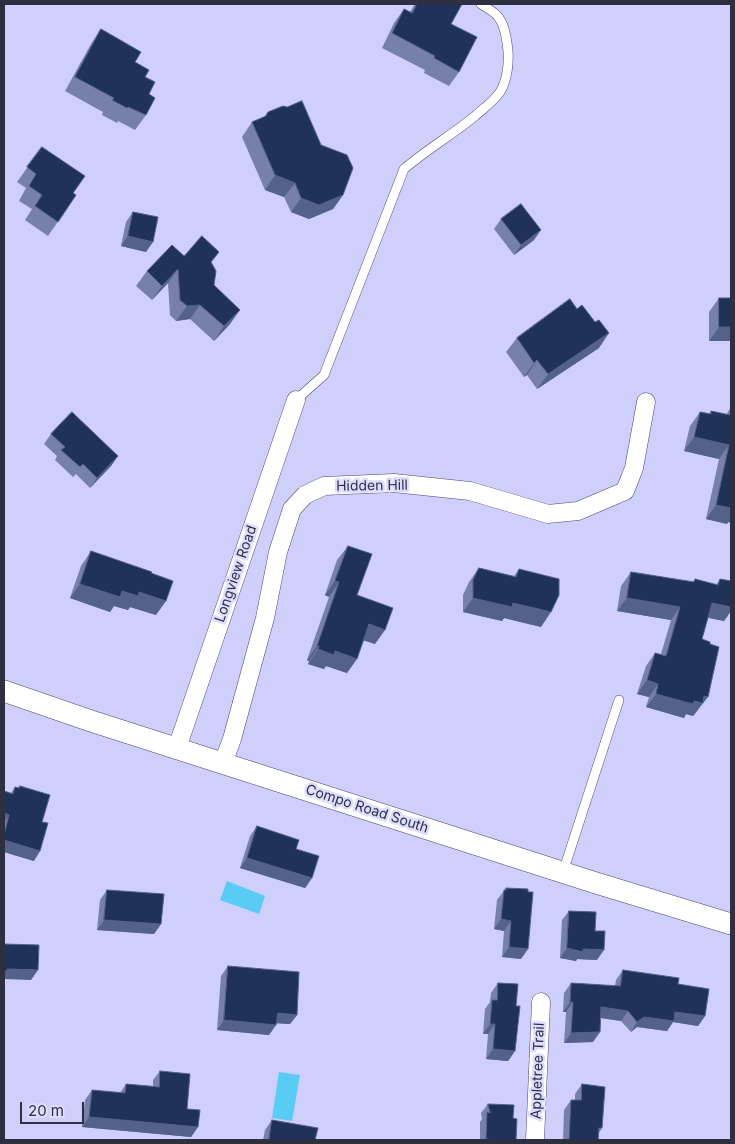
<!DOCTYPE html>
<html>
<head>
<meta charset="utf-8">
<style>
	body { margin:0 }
	#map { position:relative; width:735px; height:1144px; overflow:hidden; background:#cecffb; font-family:Inter,sans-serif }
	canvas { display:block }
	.frame { position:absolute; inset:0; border:5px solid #2f2f44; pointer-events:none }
	.scale { position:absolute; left:20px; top:1102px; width:64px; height:22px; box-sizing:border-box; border:2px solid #2f2f44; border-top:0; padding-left:6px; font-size:15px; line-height:18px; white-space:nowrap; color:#2f2f44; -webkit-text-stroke:4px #dcdeff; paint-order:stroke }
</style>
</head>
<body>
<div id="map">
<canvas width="735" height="1144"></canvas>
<div class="frame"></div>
<div class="scale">20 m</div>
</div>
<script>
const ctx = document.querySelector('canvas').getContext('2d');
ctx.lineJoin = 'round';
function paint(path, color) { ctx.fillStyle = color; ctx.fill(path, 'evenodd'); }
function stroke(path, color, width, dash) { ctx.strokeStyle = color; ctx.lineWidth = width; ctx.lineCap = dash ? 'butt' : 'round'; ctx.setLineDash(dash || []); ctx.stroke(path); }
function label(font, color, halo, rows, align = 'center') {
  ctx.font = font + ' Inter,sans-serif'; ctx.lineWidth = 5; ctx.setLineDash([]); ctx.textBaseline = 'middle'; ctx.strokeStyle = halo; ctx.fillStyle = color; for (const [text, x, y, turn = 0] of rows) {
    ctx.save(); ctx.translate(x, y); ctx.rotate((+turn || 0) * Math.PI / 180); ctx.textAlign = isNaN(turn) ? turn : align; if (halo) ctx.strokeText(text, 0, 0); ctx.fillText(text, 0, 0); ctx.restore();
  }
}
paint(new Path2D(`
	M 227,881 L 265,896 L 259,914 L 220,900 Z
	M 279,1072 L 300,1075 L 292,1121 L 272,1118 Z`), '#59ccf4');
const service = new Path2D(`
	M 296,400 L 324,375 L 404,169 C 426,150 452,135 475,116 C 484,108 493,102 500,92 C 507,81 509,64 508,51 C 507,41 505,26 499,18 C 496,12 486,8 481,4
	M 563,872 L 619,700`);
const minor = new Path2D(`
	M 177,748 L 296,400
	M 223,763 L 232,739 L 265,618 L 278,552 L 292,509 L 305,495 L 324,486 L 394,483 L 470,491 L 548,514 L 578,511 L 625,491 L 634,468 L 646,402
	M 535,1140 L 541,1002`);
const tertiary = new Path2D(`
	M 4,691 L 91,721 L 596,883 L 731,924`);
stroke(service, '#494775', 10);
stroke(minor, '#494775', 19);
stroke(tertiary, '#494775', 22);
stroke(service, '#fff', 9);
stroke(minor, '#fff', 18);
stroke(tertiary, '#fff', 21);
paint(new Path2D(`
	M 415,4 L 462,4 L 451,24 L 459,72 L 449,86 L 424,73 L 425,70 L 382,48 L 394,23 L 404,9 L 410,12 Z
	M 101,29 L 135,62 L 145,77 L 149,94 L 146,115 L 135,130 L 118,121 L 117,123 L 102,115 L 103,112 L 65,91 L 91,44 Z
	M 268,112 L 343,195 L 333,209 L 309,219 L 291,212 L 284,197 L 265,190 L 242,137 L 252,122 L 264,117 Z
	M 42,147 L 73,193 L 76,195 L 48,236 L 25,220 L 32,209 L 19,201 L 26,188 L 17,182 Z
	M 133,212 L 146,252 L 121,246 L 126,222 Z
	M 501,219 L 534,240 L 514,255 L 494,229 Z
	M 184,256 L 212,263 L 214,285 L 230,324 L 214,341 L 190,319 L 176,321 L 170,315 L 168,283 L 152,300 L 136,286 L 147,271 Z
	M 719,298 L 731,341 L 709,341 L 709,312 Z
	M 517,338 L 599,348 L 537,389 L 527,375 L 524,377 L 506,352 Z
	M 731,407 L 731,523 L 728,522 L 727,524 L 706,519 L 719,459 L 684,451 L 690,426 L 700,412 L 709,414 L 711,411 L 726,415 Z
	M 51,434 L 118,456 L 111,466 L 90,488 L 76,474 L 73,477 L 55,460 L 57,456 L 44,444 Z
	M 348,546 L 357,595 L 375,644 L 364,640 L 347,673 L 326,666 L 324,669 L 308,664 L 309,661 L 307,660 L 329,597 L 325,595 L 337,560 Z
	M 91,551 L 151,573 L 156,615 L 130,607 L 128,610 L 114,606 L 110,612 L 70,598 L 81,566 Z
	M 479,568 L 514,576 L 519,569 L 541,627 L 504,618 L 502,621 L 463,612 L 463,595 L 469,582 Z
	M 631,572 L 693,582 L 695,579 L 716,585 L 720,579 L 731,581 L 731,611 L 724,621 L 708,618 L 702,639 L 698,710 L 693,716 L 686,714 L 684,718 L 646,707 L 649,697 L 637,694 L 646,666 L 655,653 L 661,654 L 671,620 L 617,611 L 621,586 Z
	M 15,787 L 42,822 L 34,861 L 4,852 L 4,791 L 11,793 Z
	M 257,826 L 296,849 L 312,878 L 305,888 L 240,868 L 250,836 Z
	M 506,888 L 521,959 L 502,957 L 504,931 L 494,929 L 497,900 Z
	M 107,890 L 161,924 L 154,934 L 97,930 L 100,900 Z
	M 569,911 L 595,931 L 597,960 L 577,959 L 576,961 L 560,958 L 562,920 Z
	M 228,966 L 297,1015 L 290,1024 L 277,1023 L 269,1035 L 217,1030 L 221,976 Z
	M 623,970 L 678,984 L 705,1016 L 698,1026 L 673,1022 L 667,1031 L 637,1027 L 631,1032 L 621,1021 L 601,1018 L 593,1042 L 564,1043 L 566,1012 L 563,1012 L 564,993 L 571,983 L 615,986 L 616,980 Z
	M 498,983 L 516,1006 L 515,1051 L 508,1061 L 486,1059 L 488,1034 L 483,1034 L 485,1009 L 490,1002 L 491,993 Z
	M 160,1071 L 187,1109 L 198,1127 L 191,1137 L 82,1127 L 85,1100 L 92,1090 L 120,1093 L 126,1084 L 153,1086 L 153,1080 Z
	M 582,1084 L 602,1128 L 599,1133 L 598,1140 L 563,1140 L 564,1110 L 571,1100 L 575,1100 L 575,1094 Z
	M 488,1104 L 513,1118 L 515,1140 L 480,1140 L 480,1122 L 482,1119 L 481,1113 Z
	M 272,1120 L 315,1140 L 263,1140 L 265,1130 Z`), '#7780aa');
paint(new Path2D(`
	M 275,175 L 295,183 L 284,197 L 265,190 Z
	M 343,195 L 333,209 L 309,219 L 291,212 L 301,198 Z
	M 541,230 L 534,240 L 514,255 L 521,245 Z
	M 128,236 L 153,242 L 146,252 L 121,246 Z
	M 178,269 L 168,283 L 152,300 L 162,286 Z
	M 200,305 L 190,319 L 176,321 L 187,306 Z
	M 240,310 L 230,324 L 214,341 L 224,326 Z
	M 719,327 L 731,327 L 731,341 L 709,341 Z
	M 609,333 L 599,348 L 537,389 L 548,374 Z
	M 537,360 L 527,375 L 524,377 L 534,363 Z
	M 694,437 L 729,445 L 719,459 L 684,451 Z
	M 118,456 L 111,466 L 90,488 L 97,478 Z
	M 716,505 L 731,508 L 731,523 L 728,522 L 727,524 L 706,519 Z
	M 335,581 L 339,582 L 329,597 L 325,595 Z
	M 80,584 L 122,591 L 139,592 L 166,601 L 156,615 L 130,607 L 128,610 L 114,606 L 110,612 L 70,598 Z
	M 473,598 L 513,603 L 551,612 L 541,627 L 504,618 L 502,621 L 463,612 Z
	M 627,598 L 680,607 L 671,620 L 617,611 Z
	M 712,603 L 731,607 L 731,611 L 724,621 L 702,616 Z
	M 369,624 L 385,630 L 375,644 L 359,639 Z
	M 317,646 L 319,646 L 309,661 L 307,660 Z
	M 318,649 L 335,651 L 357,659 L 347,673 L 326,666 L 324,669 L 308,664 Z
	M 647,680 L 658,684 L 649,697 L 637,694 Z
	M 656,694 L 694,701 L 704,696 L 708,697 L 693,716 L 686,714 L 684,718 L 646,707 Z
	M 4,813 L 9,815 L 4,823 Z
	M 4,840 L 40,851 L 34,861 L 4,852 Z
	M 247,858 L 312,878 L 305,888 L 240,868 Z
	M 501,919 L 511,921 L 504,931 L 494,929 Z
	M 104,920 L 161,924 L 154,934 L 97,930 Z
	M 509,947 L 528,949 L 521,959 L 502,957 Z
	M 567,948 L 583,949 L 604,950 L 597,960 L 577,959 L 576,961 L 560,958 Z
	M 7,969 L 38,970 L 31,980 L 4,979 L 4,971 Z
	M 570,1002 L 573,1002 L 566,1012 L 563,1012 Z
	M 601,1007 L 628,1011 L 621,1021 L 594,1017 Z
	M 675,1012 L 705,1016 L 698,1026 L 673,1022 L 667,1031 L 637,1027 L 631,1032 L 637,1022 L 644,1017 Z
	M 278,1013 L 297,1015 L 290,1024 L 271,1023 Z
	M 224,1020 L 276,1025 L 269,1035 L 217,1030 Z
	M 490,1024 L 495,1024 L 488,1034 L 483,1034 Z
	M 600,1032 L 593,1042 L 564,1043 L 571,1033 Z
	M 493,1049 L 515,1051 L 508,1061 L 486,1059 Z
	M 89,1117 L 198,1127 L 191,1137 L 82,1127 Z`), '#54618a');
const building = new Path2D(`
	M 417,4 L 462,4 L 451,24 L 477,37 L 459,72 L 434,58 L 435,56 L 392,33 L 404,9 L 412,13 Z
	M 101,29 L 141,52 L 135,62 L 149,70 L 145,77 L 155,82 L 149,94 L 155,98 L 146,115 L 128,107 L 127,108 L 112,100 L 114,98 L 75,77 Z
	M 302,101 L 321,145 L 347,155 L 353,168 L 343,195 L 319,205 L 301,198 L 295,183 L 275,175 L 252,122 L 266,116 L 268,112 L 283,106 L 287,107 Z
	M 42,147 L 85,176 L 73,193 L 76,195 L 58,222 L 35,206 L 42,195 L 29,186 L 36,174 L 27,167 Z
	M 521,204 L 541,230 L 521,245 L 501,219 Z
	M 133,212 L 158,217 L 153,242 L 128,236 Z
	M 202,236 L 219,252 L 211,262 L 216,271 L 214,285 L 240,310 L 224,326 L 200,305 L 187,306 L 180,300 L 178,269 L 162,286 L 147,271 L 172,245 L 184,256 Z
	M 719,298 L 731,298 L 731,327 L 719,327 Z
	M 570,299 L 577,309 L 582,305 L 595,322 L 599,320 L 609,333 L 548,374 L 537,360 L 534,363 L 517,338 Z
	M 731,407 L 731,508 L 716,505 L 729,445 L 694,437 L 700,412 L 711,414 L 711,411 L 730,415 Z
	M 72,412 L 118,456 L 97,478 L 83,464 L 80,467 L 61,450 L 65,447 L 51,434 Z
	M 348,546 L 372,554 L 357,595 L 393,608 L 385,630 L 369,624 L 357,659 L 335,651 L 334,655 L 318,649 L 319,646 L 317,646 L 339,582 L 335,581 Z
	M 91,551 L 152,572 L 151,573 L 173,581 L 166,601 L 139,592 L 138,596 L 122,591 L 120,597 L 80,584 Z
	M 479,568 L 516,577 L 519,569 L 559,579 L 559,595 L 551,612 L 513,603 L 512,607 L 473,598 L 473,580 Z
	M 631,572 L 694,582 L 695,579 L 718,585 L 720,579 L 731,581 L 731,607 L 712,603 L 702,639 L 710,642 L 710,644 L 719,647 L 708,697 L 704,696 L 703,703 L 694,701 L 693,704 L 656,694 L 658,684 L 647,680 L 655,653 L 666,656 L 680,607 L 627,598 Z
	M 20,786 L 50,795 L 42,822 L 48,823 L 40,851 L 4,840 L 4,835 L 9,815 L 4,813 L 4,791 L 13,794 L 15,787 L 19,788 Z
	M 257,826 L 299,840 L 296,849 L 319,856 L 312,878 L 247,858 Z
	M 506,888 L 528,889 L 528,892 L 533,892 L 528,949 L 509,947 L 511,921 L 501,919 L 504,890 L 506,890 Z
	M 107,890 L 164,894 L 161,924 L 104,920 Z
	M 569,911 L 596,912 L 595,931 L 605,931 L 604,950 L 583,949 L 583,952 L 567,948 Z
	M 4,944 L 39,945 L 38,970 L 7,969 L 7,971 L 4,971 Z
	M 228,966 L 299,972 L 297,1015 L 278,1013 L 276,1025 L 224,1020 Z
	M 623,970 L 679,978 L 678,984 L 709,989 L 705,1016 L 675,1012 L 674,1021 L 644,1017 L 637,1022 L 628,1011 L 601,1007 L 600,1032 L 571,1033 L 573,1002 L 570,1002 L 571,983 L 620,986 Z
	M 498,983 L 518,984 L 516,1006 L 520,1006 L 515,1051 L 493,1049 L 495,1024 L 490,1024 L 492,1000 L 497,1000 Z
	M 160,1071 L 190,1074 L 187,1109 L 200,1110 L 198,1127 L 89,1117 L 92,1090 L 125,1093 L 126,1084 L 159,1087 Z
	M 582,1084 L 605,1087 L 602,1128 L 599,1128 L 598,1140 L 569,1140 L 571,1100 L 581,1100 Z
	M 488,1104 L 514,1105 L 513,1118 L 517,1119 L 516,1140 L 489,1140 L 489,1139 L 486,1139 L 487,1112 L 490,1113 Z
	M 272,1120 L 318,1128 L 315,1140 L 269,1140 Z`);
paint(building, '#20325a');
stroke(building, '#54618a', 1);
label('14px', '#2f2f44', '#dcdeff', [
	["Hidden Hill",372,486,-1],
	["Longview Road",236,574,-71],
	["Compo Road South",367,809,18],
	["Appletree Trail",538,1071,-88]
]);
</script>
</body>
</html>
